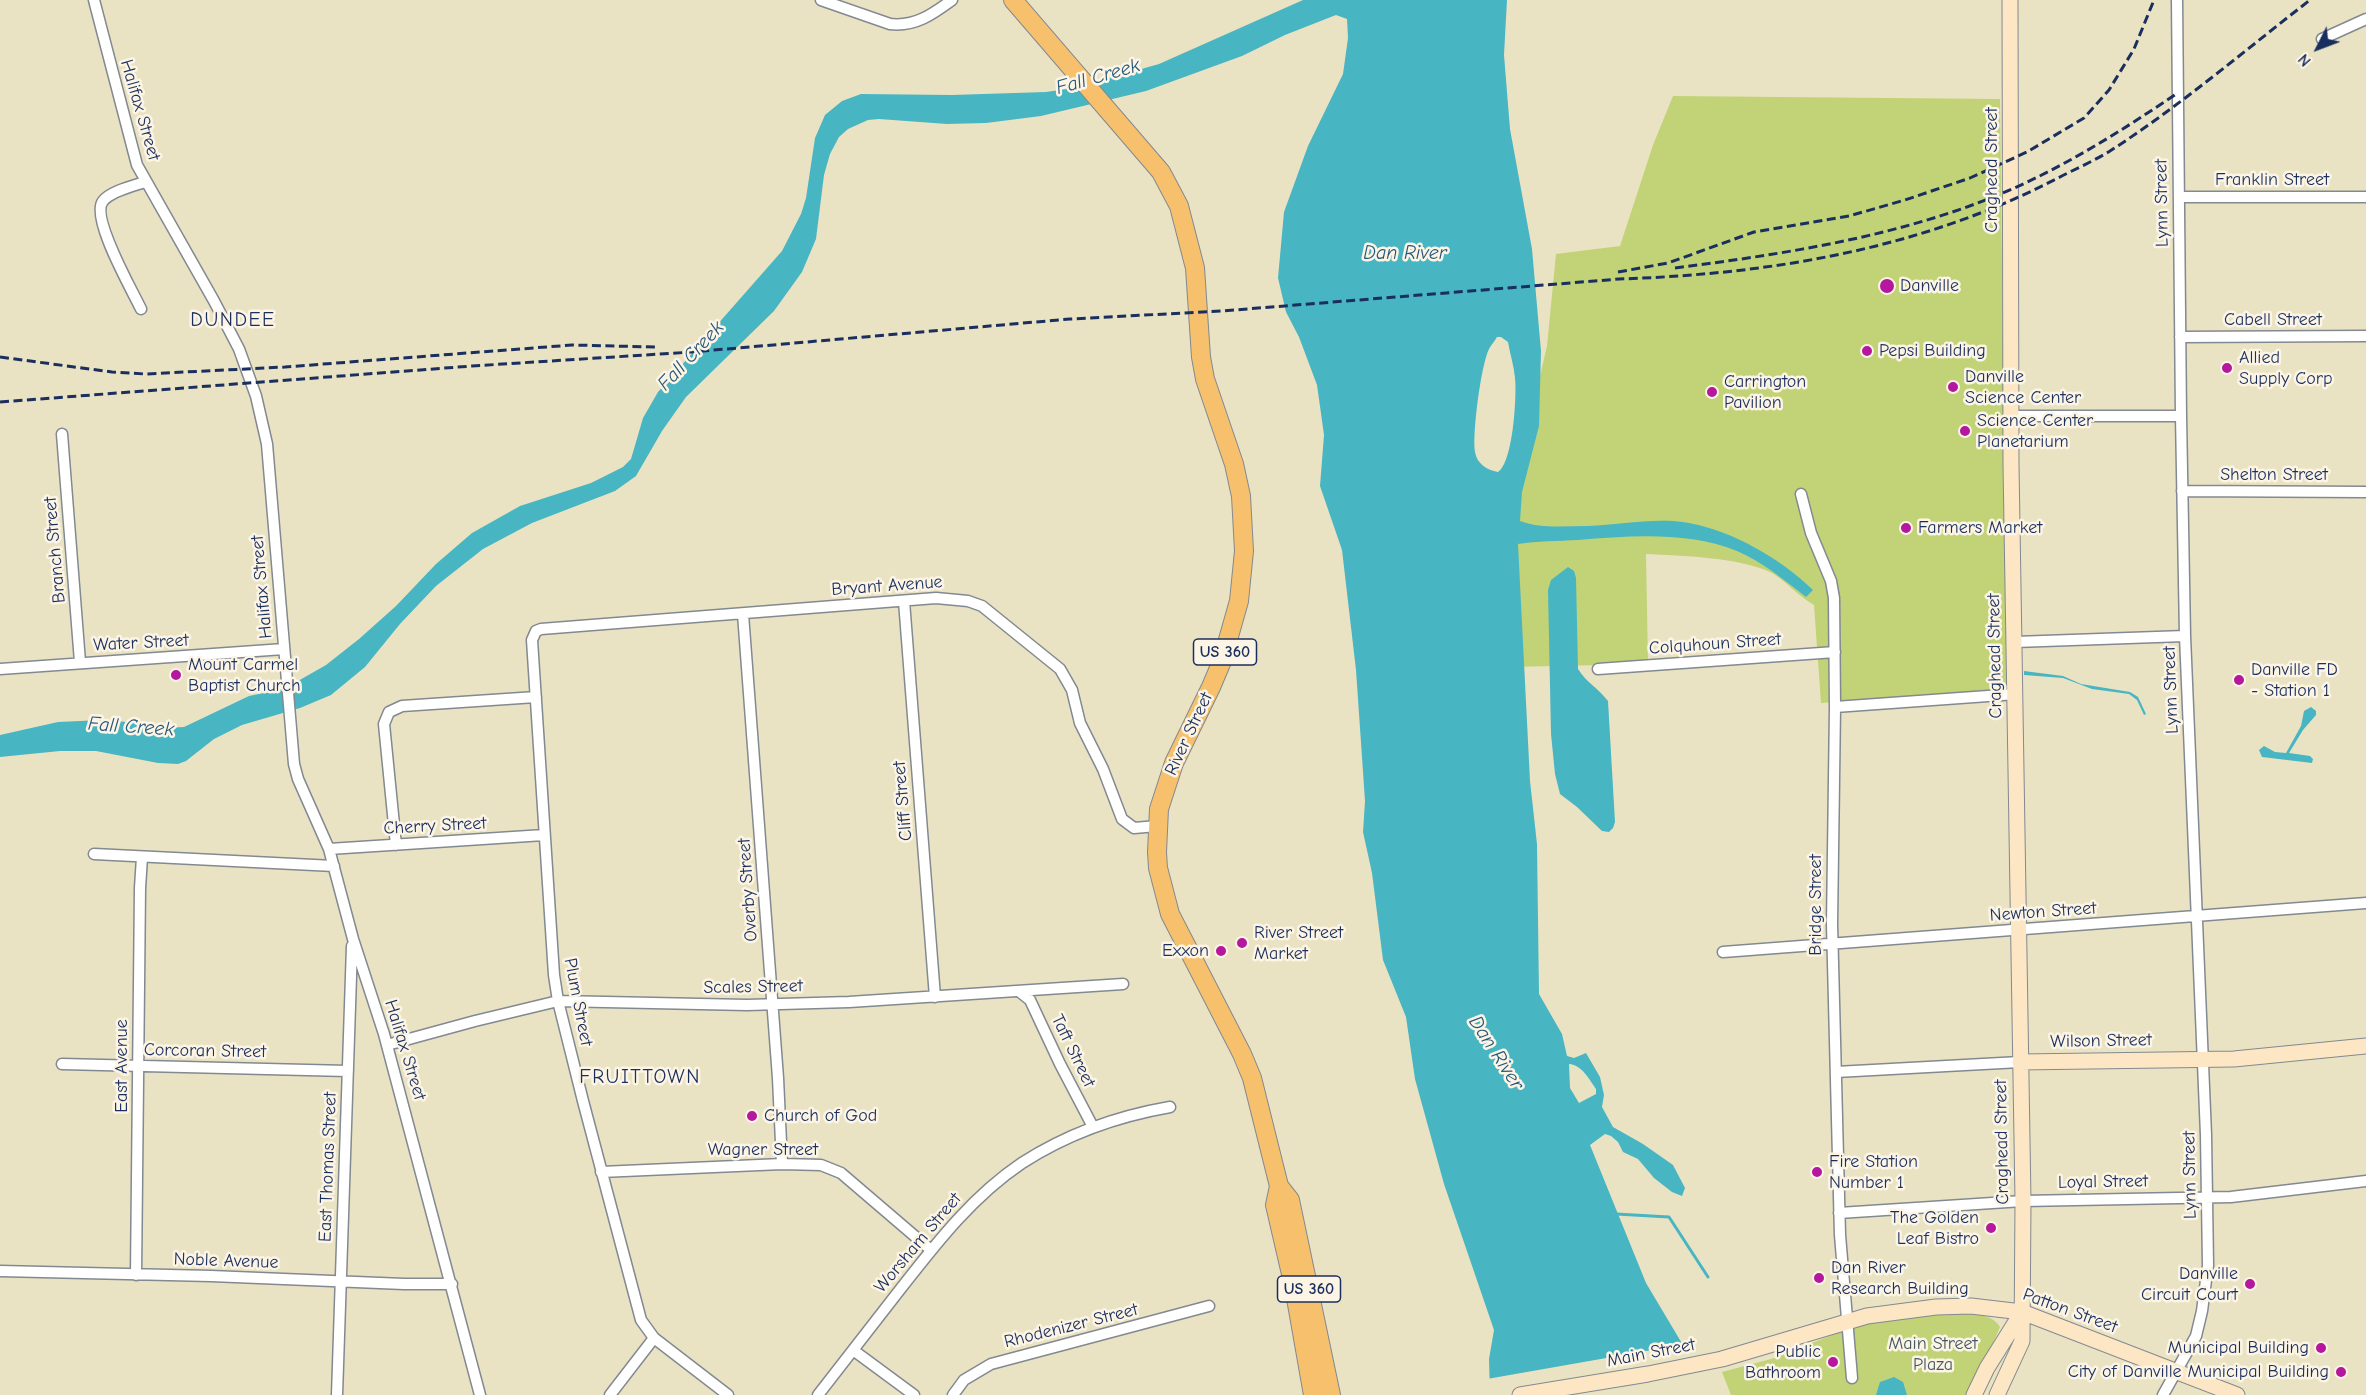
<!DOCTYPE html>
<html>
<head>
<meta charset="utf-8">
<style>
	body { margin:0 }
	#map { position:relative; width:2366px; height:1395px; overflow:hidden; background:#eae3c3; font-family:"Comic Neue",sans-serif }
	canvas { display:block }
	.north { position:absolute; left:2288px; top:18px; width:60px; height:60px; -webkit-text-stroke:4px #fcf5e5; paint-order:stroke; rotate:228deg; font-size:16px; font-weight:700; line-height:24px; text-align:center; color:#1b2f5e }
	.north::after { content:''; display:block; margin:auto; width:21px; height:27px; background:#1b2f5e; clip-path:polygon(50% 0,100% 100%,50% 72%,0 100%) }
</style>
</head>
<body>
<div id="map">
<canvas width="2366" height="1395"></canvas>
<div class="north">N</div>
</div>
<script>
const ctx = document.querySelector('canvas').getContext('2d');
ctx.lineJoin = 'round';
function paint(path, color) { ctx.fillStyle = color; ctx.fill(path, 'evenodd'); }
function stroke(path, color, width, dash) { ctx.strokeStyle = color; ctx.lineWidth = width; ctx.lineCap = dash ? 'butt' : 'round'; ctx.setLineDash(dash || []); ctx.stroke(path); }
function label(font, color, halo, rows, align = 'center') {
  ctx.font = font + ' "Comic Neue",sans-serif'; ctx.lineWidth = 5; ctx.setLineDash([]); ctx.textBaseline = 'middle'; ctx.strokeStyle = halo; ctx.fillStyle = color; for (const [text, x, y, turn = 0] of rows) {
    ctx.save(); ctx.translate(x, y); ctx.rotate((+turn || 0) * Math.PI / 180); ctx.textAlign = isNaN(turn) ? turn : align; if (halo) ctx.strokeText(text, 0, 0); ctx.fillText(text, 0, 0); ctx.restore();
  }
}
paint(new Path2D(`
	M 1673,96 L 2000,99 L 2007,689 L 1821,703 L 1814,605 C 1798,596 1785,580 1770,572 C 1737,557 1682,556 1646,554 L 1648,664 L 1508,667 L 1523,449 L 1547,346 L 1556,254 L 1620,246 L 1653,145 Z
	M 1959,1313 C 1974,1315 1992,1313 2000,1327 L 1970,1395 L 1731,1395 L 1722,1372 L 1771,1359 L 1840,1332 L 1876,1320 L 1897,1316 Z`), '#c1d376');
paint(new Path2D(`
	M 1303,0 L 1507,0 L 1504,55 L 1510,129 L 1532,249 L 1541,351 L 1539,426 L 1522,492 L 1520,521 C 1541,529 1565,526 1588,526 C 1621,525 1656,517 1689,523 C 1733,531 1781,559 1813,590 L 1806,597 C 1784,580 1763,562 1737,551 C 1687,531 1630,536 1578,540 C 1558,541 1537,541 1518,544 L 1530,781 L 1537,844 L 1539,994 L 1562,1034 L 1567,1056 L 1574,1058 L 1586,1053 L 1600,1077 L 1604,1095 L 1602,1107 L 1613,1127 L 1643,1144 L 1673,1165 L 1685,1188 L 1682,1196 L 1672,1192 L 1654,1178 L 1638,1159 L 1623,1152 L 1618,1142 L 1611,1136 L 1605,1134 L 1590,1145 L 1646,1283 L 1705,1382 L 1490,1395 L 1489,1359 L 1494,1330 L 1444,1184 L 1415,1079 L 1406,1017 L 1383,960 L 1372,873 L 1363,832 L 1365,801 L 1356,670 L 1342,550 L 1320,486 L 1324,435 L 1317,385 L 1299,337 L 1286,312 L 1278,278 L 1284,212 L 1308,146 L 1343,74 L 1348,38 L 1347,19 L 1336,15 L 1285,35 L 1242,56 L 1146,91 L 1041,116 L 986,123 L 947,124 L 879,119 L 868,120 L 848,129 L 839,137 L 830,154 L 824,175 L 816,239 L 802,272 L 774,311 L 686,397 L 662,431 L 636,476 L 615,491 L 532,523 L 483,549 L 436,586 L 400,624 L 365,667 L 331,695 L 300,708 L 242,725 L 214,739 L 186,761 L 178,764 L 158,763 L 96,751 L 60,751 L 0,757 L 0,735 L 58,722 L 102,720 L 152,724 L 163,728 L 184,727 L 249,696 L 284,689 L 326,665 L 359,639 L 396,606 L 436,564 L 472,533 L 520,506 L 591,483 L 623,467 L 631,459 L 643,418 L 658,392 L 782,251 L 801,214 L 806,198 L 815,138 L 825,115 L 842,101 L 861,94 L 952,95 L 1046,92 L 1074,88 L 1159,64 ZM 1497,337 L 1501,337 L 1508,342 C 1510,354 1514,366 1515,378 C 1517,396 1513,463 1498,472 C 1487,470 1477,464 1475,452 C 1472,434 1481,365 1489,349 C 1491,345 1495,341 1497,337 ZM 1569,1064 C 1582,1065 1589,1079 1596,1089 L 1596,1094 L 1579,1103 L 1570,1088 Z
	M 1568,567 L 1574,571 L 1576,578 L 1578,669 C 1586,682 1598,688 1608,701 L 1615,822 L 1613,828 L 1609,832 L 1602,831 L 1577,807 L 1560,794 L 1555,774 L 1551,734 L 1548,590 L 1551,580 Z
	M 2024,671 L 2063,676 L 2081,684 L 2130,692 L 2138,697 L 2146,714 L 2144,715 L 2137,700 L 2129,694 L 2092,689 L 2063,678 L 2024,675 Z
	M 2311,707 L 2316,711 L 2316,715 L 2303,730 L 2289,753 L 2310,756 L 2313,759 L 2312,763 L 2262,757 L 2259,750 L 2264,746 L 2275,752 L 2286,753 L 2301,726 L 2304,711 Z
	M 1894,1377 L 1903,1382 L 1907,1395 L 1876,1395 L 1880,1382 Z`), '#48b5c3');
paint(new Path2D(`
	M 1686,1344 L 1717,1395 L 1487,1395 L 1487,1379 Z`), '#eae3c3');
stroke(new Path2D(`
	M 1616,1214 L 1669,1217 L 1708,1277`), '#48b5c3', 3);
const street = new Path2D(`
	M 94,0 L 137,165 L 214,301 L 239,349 L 256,396 L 267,444 L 294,764 L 298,779 L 329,849 L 353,939 L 384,1034 L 480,1395
	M 821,0 L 890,24 C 915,27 933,14 952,0
	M 2322,39 L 2366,19
	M 2179,197 L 2366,197
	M 141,309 C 132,290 90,217 103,201 C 111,191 133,186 145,182
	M 2180,337 L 2366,336
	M 2011,416 L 2181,416
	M 62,434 L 80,662
	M 2182,491 L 2366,492
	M 1801,494 L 1811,533 L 1831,581 L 1834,598 L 1835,707 L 1832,924 L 1840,1235 L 1852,1378
	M 904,601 L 935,997
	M 743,614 L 778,1078 L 782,1164
	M 2015,642 L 2185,636
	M 0,669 L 284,649
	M 1598,669 L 1835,652
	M 1835,707 L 2016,694
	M 396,845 L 384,724 L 389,712 L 402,706 L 536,697
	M 329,849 L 544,835
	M 94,854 L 334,866
	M 1723,952 L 2366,903
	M 1020,992 L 1030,1000 L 1060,1064 L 1093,1127
	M 387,1045 L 475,1021 L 558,1001 L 747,1005 L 849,1002 L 1123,984
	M 62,1064 L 348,1071
	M 1836,1072 L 2020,1062
	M 601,1172 L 782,1164 L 821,1165 L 841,1173 L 931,1250
	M 1839,1213 L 2023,1201 L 2231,1197 L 2366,1181
	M 0,1271 L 211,1276 L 404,1284 L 452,1284
	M 136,1275 L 140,888 L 142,857
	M 853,1350 L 914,1395
	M 337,1395 L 352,946
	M 610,1395 L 654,1338
	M 728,1395 L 654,1338 L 641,1320 L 583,1101 L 558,1001 L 554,975 L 532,640 L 536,631 L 541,629 L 936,598 L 968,601 L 982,606 L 1060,669 L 1072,690 L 1080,723 L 1103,769 L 1122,819 L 1134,828 L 1157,826
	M 818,1395 C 846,1359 874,1323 902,1287 C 938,1241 973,1196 1022,1163 C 1067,1134 1118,1116 1170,1107
	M 953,1395 L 964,1380 L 991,1364 L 1209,1306
	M 2163,1395 L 2196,1336 L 2202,1311 L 2208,1265 L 2206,1135 L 2185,636 L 2181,416 L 2177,0`);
const secondary = new Path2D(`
	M 2020,1062 L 2234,1059 L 2366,1046
	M 1520,1395 L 1648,1374 L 1722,1359 L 1867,1316 L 1936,1307 L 1971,1306 L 2022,1312 L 2237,1395
	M 1974,1395 L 1987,1368 L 2022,1312
	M 1997,1395 L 2022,1341 L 2023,1201 L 2011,464 L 2010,0`);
const primary = new Path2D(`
	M 1013,0 L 1161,172 L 1179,206 L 1195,268 L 1201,357 L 1205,379 L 1234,464 L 1241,496 L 1244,551 L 1239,601 L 1222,661 L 1211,687 L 1174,763 L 1159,809 L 1157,852 L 1158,868 L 1170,914 L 1242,1054 L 1252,1078 L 1279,1186 L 1275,1205 L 1294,1287 L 1313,1395
	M 1279,1186 L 1290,1200 L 1331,1395`);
stroke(street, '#828990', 13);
stroke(secondary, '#828990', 17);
stroke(primary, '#828990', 20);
stroke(street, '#fff', 10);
stroke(secondary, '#fce6c4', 15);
stroke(primary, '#f7c06c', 18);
stroke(new Path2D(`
	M 1675,268 C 1784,254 1896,237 1998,195 C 2061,169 2120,132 2176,94
	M 1618,272 L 1668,263 L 1754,232 L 1849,216 L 1905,200 L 1970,178 L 2027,152 L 2084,118 L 2109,90 L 2134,49 L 2154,0
	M 0,357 L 112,372 L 145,374 L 285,367 L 572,345 L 655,347
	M 0,402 L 472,366 L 692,352 L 1070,319 L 1222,311 L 1619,279 C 1772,274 1921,249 2058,178 C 2075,169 2094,161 2110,151 C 2180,106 2244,51 2310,0`), '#1b2f5e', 3, [9, 4.5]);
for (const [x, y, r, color] of [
	[1887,286,8,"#b5179e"],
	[1867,351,6,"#b5179e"],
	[2227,368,6,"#b5179e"],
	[1953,387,6,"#b5179e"],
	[1712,392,6,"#b5179e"],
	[1965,431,6,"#b5179e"],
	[1906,528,6,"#b5179e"],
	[176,675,6,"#b5179e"],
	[2239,680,6,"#b5179e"],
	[1242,943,6,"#b5179e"],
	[1221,951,6,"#b5179e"],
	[752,1116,6,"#b5179e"],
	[1817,1172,6,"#b5179e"],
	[1991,1228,6,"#b5179e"],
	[1819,1278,6,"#b5179e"],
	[2250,1284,6,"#b5179e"],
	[2321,1348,6,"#b5179e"],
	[1833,1362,6,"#b5179e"],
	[2341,1372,6,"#b5179e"]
]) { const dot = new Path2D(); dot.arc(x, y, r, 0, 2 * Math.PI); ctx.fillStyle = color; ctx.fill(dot); stroke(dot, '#fcf5e5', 2); }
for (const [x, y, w] of [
	[1225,652,63],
	[1309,1289,63]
]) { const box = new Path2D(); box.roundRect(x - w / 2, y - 13, w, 26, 4.5); ctx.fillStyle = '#fcf5e5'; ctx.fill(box); stroke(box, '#1b2f5e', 1.5); }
label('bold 16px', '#1b2f5e', null, [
	["US 360",1225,652],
	["US 360",1309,1289]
]);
label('18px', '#1b2f5e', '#fcf5e5', [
	["Halifax Street",140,110,74],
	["Craghead Street",1992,170,-90],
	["Franklin Street",2272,180],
	["Lynn Street",2162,203,-91],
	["Cabell Street",2273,320],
	["Shelton Street",2274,475],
	["Branch Street",55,550,-95],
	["Bryant Avenue",887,586,-4],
	["Halifax Street",262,587,-95],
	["Water Street",141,643,-3],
	["Colquhoun Street",1715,644,-4],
	["Craghead Street",1995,656,-91],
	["Lynn Street",2171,690,-92],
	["River Street",1189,734,-65],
	["Cliff Street",903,801,-95],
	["Cherry Street",435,826,-3],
	["Overby Street",748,890,-94],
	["Bridge Street",1816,905,-90],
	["Newton Street",2043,912,-4],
	["Scales Street",753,987,-1],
	["Plum Street",578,1002,79],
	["Wilson Street",2101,1041,-1],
	["Halifax Street",405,1050,73],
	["Corcoran Street",205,1051,1],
	["Taft Street",1073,1051,64],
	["East Avenue",122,1066,-90],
	["Craghead Street",2002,1142,-91],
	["Wagner Street",763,1150],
	["East Thomas Street",328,1167,-88],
	["Lynn Street",2190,1175,-91],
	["Loyal Street",2103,1182,-1],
	["Worsham Street",918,1243,-50],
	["Noble Avenue",226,1261,2],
	["Patton Street",2070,1311,20],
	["Rhodenizer Street",1071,1326,-14],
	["Main Street",1651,1353,-11]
]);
label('18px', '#1b2f5e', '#fcf5e5', [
	["Danville",1900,286],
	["Pepsi Building",1879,351],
	["Allied",2239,358],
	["Supply Corp",2239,379],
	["Danville",1965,377],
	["Science Center",1965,398],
	["Carrington",1724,382],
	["Pavilion",1724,403],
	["Science Center",1977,421],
	["Planetarium",1977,442],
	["Farmers Market",1918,528],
	["Mount Carmel",188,665],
	["Baptist Church",188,686],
	["Danville FD",2251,670],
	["- Station 1",2251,691],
	["River Street",1254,933],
	["Market",1254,954],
	["Exxon",1209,951,"right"],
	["Church of God",764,1116],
	["Fire Station",1829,1162],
	["Number 1",1829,1183],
	["The Golden",1979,1218,"right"],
	["Leaf Bistro",1979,1239,"right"],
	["Dan River",1831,1268],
	["Research Building",1831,1289],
	["Danville",2238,1274,"right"],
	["Circuit Court",2238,1295,"right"],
	["Municipal Building",2309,1348,"right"],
	["Public",1821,1352,"right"],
	["Bathroom",1821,1373,"right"],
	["City of Danville Municipal Building",2329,1372,"right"]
], 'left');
label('18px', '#445864', '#fcf5e5', [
	["Main Street",1933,1344],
	["Plaza",1933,1365]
]);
label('italic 20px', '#28577c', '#fcf5e5', [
	["Fall Creek",1098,77,-16],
	["Dan River",1405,253],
	["Fall Creek",691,356,-47],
	["Fall Creek",131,727,4],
	["Dan River",1496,1053,57]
]);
ctx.letterSpacing = '1.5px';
label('20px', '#1b2f5e', '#fcf5e5', [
	["DUNDEE",233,320],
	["FRUITTOWN",640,1077]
]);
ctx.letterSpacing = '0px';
</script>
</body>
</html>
